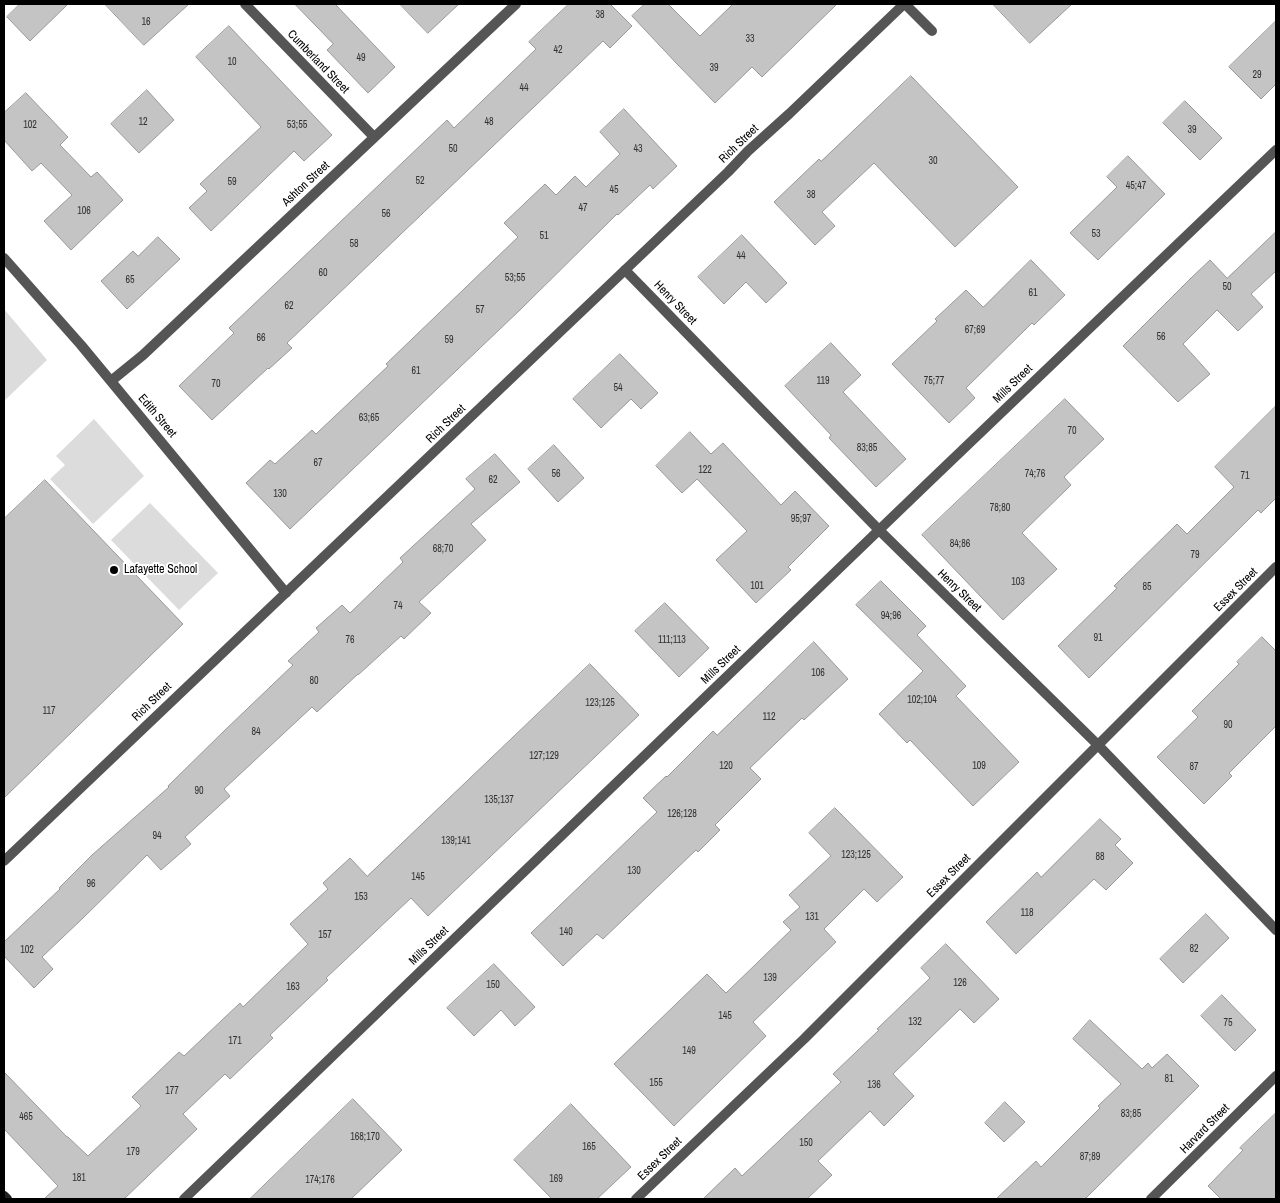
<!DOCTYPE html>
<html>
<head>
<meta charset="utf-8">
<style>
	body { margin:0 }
	#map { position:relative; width:1280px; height:1203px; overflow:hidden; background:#fff; font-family:"Archivo Narrow",sans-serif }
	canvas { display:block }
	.frame { position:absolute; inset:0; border:5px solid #000; pointer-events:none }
</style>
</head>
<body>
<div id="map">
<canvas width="1280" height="1203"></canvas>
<div class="frame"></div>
</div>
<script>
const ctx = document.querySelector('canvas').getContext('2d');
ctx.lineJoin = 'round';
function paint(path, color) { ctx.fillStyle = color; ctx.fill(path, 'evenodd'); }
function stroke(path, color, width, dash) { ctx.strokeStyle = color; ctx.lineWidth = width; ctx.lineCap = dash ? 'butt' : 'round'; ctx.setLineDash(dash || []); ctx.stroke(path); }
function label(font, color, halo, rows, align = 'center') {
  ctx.font = font + ' "Archivo Narrow",sans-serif'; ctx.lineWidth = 4; ctx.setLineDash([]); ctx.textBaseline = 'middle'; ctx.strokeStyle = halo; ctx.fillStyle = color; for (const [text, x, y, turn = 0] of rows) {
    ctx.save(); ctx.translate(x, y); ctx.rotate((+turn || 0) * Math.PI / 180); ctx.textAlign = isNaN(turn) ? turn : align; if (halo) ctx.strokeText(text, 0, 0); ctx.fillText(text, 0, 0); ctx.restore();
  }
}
paint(new Path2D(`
	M 4,309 L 47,360 L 4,401 Z
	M 94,419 L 144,476 L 93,524 L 50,479 L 65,465 L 56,456 Z
	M 150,503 L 218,573 L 179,610 L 111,540 Z`), '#dcdcdc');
const building = new Path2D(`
	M 20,4 L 68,4 L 30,41 L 7,17 Z
	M 105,4 L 189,4 L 144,45 Z
	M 295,4 L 335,4 L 395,67 L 368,93 L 327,50 L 333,44 Z
	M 400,4 L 459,4 L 428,33 Z
	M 569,4 L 610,4 L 632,26 L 610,48 L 603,41 L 287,343 L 292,348 L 269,369 L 268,368 L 212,420 L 179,386 L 234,333 L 229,328 L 447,120 L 454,128 L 536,49 L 529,42 Z
	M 645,4 L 668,4 L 700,36 L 733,4 L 837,4 L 762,77 L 752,67 L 715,103 L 678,65 L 632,16 Z
	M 993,4 L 1072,4 L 1030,43 Z
	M 1276,21 L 1276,84 L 1261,99 L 1229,67 Z
	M 229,26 L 332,135 L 304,161 L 294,151 L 211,231 L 189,208 L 207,191 L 200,184 L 261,127 L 196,57 Z
	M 911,76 L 1018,187 L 955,247 L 874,163 L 822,212 L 835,226 L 815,245 L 774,202 L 819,159 L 821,161 Z
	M 147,90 L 174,120 L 139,153 L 111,124 Z
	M 26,93 L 68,137 L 60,145 L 91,177 L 97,172 L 123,200 L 71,250 L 44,221 L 72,195 L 41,163 L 32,171 L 4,140 L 4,113 Z
	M 1185,101 L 1222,138 L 1200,160 L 1163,123 Z
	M 624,109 L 677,166 L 653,189 L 650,185 L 618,215 L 617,214 L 521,309 L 290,529 L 246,483 L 270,460 L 275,464 L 312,430 L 316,434 L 388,366 L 386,364 L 518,237 L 504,223 L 545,184 L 556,195 L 575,176 L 586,187 L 620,154 L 600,132 Z
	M 1128,156 L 1165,194 L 1098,260 L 1070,233 L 1117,187 L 1107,177 Z
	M 1276,232 L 1276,271 L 1251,294 L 1263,307 L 1238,331 L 1217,310 L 1183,344 L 1210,374 L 1178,402 L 1123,346 L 1189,280 L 1210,260 L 1227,278 Z
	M 742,235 L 787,283 L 766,303 L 746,282 L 724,304 L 698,277 Z
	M 158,237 L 180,259 L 127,309 L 101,281 L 133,251 L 138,256 Z
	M 1031,260 L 1065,295 L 1034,325 L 1032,323 L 966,388 L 975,398 L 949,423 L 892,364 L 937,321 L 935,319 L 966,290 L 983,307 Z
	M 831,343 L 861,375 L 843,392 L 906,459 L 876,487 L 829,438 L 831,435 L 785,386 Z
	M 620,354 L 658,393 L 641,409 L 631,399 L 601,428 L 573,399 Z
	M 1065,399 L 1104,439 L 1064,477 L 1071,485 L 1022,533 L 1057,569 L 1003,620 L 922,535 Z
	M 1276,406 L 1276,498 L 1261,513 L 1258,510 L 1089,678 L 1058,646 L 1117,588 L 1114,586 L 1177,524 L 1187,534 L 1234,487 L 1215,467 Z
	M 690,432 L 711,454 L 723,443 L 781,505 L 795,491 L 829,526 L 788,567 L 791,570 L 756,603 L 716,560 L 747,531 L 697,479 L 682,493 L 656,466 Z
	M 554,445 L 584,478 L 558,502 L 528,469 Z
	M 495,454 L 520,482 L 471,524 L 486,540 L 419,602 L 431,613 L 404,639 L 401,636 L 358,675 L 358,674 L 317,712 L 312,707 L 224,789 L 230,796 L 185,837 L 191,844 L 161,870 L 147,855 L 82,919 L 42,957 L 53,969 L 34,988 L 4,956 L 4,942 L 60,889 L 59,888 L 92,855 L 169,787 L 168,786 L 224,731 L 293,665 L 288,661 L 319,632 L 316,628 L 342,605 L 350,613 L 403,562 L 400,558 L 475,489 L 466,479 Z
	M 45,480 L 183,624 L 4,798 L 4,519 Z
	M 881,581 L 926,626 L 917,635 L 966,686 L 956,696 L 1019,762 L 973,806 L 910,740 L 907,743 L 879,714 L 923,671 L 856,605 Z
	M 665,603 L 709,648 L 679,677 L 635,631 Z
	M 1262,637 L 1276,651 L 1276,726 L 1229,773 L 1232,776 L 1204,804 L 1157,757 L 1198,717 L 1192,711 L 1239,664 L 1237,662 Z
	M 814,642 L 848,679 L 804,720 L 802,718 L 750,768 L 761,779 L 715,825 L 720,830 L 698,852 L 696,850 L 603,939 L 597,934 L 563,966 L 531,933 L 657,812 L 643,798 L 666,776 L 667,777 L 713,731 L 717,735 Z
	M 590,664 L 639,715 L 428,916 L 411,898 L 326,978 L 328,980 L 270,1035 L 273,1038 L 230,1079 L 225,1074 L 183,1114 L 197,1129 L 124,1199 L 44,1199 L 58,1186 L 4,1129 L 4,1072 L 67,1137 L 68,1137 L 88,1156 L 141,1106 L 132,1097 L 179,1052 L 184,1056 L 240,1003 L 243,1007 L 308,944 L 290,924 L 328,889 L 323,883 L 350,858 L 367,876 Z
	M 835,808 L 903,877 L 877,902 L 864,889 L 824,929 L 836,942 L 753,1022 L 766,1036 L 674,1126 L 614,1064 L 707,974 L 726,993 L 791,930 L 783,922 L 800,907 L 789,895 L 831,856 L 809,833 Z
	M 1100,819 L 1121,839 L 1115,845 L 1133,863 L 1106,890 L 1094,879 L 1016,954 L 986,922 L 1037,872 L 1041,877 Z
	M 1206,914 L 1229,938 L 1183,983 L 1160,959 Z
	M 946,944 L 999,999 L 974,1023 L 960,1009 L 893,1074 L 914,1096 L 884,1126 L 870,1111 L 818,1161 L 832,1175 L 807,1199 L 703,1199 L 735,1168 L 742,1176 L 841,1082 L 833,1074 L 879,1030 L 877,1029 L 930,978 L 921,968 Z
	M 494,964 L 535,1007 L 515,1026 L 501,1010 L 474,1036 L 447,1008 Z
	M 1222,995 L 1256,1030 L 1235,1051 L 1201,1016 Z
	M 1090,1020 L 1142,1069 L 1148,1063 L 1152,1068 L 1167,1054 L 1199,1086 L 1085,1199 L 996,1199 L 1036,1161 L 1041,1167 L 1100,1108 L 1098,1106 L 1121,1084 L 1073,1039 Z
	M 353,1099 L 402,1150 L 351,1199 L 250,1199 Z
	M 1005,1102 L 1025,1122 L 1004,1142 L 985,1123 Z
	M 571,1104 L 631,1167 L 597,1199 L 552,1199 L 514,1160 Z
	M 1276,1113 L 1276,1199 L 1221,1199 L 1208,1186 L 1243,1150 L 1240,1148 Z`);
paint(building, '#c4c4c4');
stroke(building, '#999', 1);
stroke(new Path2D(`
	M 905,4 L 932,31`), '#555', 10);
stroke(new Path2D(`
	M 245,4 L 374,137
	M 4,258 L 81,345 L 286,593
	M 625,270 L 879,530 L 1098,745 L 1276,930
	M 111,381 L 143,355 L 516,4
	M 184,1199 L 932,479 L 1276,150
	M 636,1199 L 804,1039 L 1276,567
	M 1151,1199 L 1276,1076`), '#555', 10);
stroke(new Path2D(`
	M 4,861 L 728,172 L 748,151 L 789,114 L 904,4`), '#555', 10);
stroke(new Path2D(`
	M 4,1196 L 7,1199`), '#222', 10);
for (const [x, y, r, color] of [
	[114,570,5,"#000"]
]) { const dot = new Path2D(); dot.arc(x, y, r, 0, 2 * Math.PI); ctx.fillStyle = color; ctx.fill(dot); stroke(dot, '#fff', 2); }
label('10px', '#313131', null, [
	["38",600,15],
	["16",146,22],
	["33",750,39],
	["42",558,50],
	["49",361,58],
	["10",232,62],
	["39",714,68],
	["29",1257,75],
	["44",524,88],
	["12",143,122],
	["48",489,122],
	["102",30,125],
	["53;55",297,125],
	["39",1192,130],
	["50",453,149],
	["43",638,149],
	["30",933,161],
	["52",420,181],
	["59",232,182],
	["45;47",1136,186],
	["45",614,190],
	["38",811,195],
	["47",583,208],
	["106",84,211],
	["56",386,214],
	["53",1096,234],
	["51",544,236],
	["58",354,244],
	["44",741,256],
	["60",323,273],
	["53;55",515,278],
	["65",130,280],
	["50",1227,287],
	["61",1033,293],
	["62",289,306],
	["57",480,310],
	["67;69",975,330],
	["56",1161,337],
	["66",261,338],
	["59",449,340],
	["61",416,371],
	["119",823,381],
	["75;77",934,381],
	["70",216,384],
	["54",618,388],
	["63;65",369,418],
	["70",1072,431],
	["83;85",867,448],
	["67",318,463],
	["122",705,470],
	["56",556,474],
	["74;76",1035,474],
	["71",1245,476],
	["62",493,480],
	["130",280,494],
	["78;80",1000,508],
	["95;97",801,519],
	["84;86",960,544],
	["68;70",443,549],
	["79",1195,555],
	["103",1018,582],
	["101",757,586],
	["85",1147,587],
	["74",398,606],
	["94;96",891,616],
	["91",1098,638],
	["76",350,640],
	["111;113",672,640],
	["106",818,673],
	["80",314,681],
	["102;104",922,700],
	["123;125",600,703],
	["117",49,711],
	["112",769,717],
	["90",1228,725],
	["84",256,732],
	["127;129",544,756],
	["120",726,766],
	["109",979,766],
	["87",1194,767],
	["90",199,791],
	["135;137",499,800],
	["126;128",682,814],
	["94",157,836],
	["139;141",456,841],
	["123;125",856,855],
	["88",1100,857],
	["130",634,871],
	["145",418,877],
	["96",91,884],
	["153",361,897],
	["118",1027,913],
	["131",812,917],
	["140",566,932],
	["157",325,935],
	["82",1194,949],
	["102",27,950],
	["139",770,978],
	["126",960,983],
	["150",493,985],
	["163",293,987],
	["145",725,1016],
	["132",915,1022],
	["75",1228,1023],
	["171",235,1041],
	["149",689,1051],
	["81",1169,1079],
	["155",656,1083],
	["136",874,1085],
	["177",172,1091],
	["83;85",1131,1114],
	["465",26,1117],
	["168;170",365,1137],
	["150",806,1143],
	["165",589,1147],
	["179",133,1152],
	["87;89",1090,1157],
	["181",79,1178],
	["169",556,1179],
	["174;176",320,1180]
]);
label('12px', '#000', '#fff', [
	["Cumberland Street",318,62,46],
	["Rich Street",739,144,-44],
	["Ashton Street",306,184,-43],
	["Henry Street",675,303,46],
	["Mills Street",1013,384,-44],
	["Edith Street",157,416,50],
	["Rich Street",446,424,-44],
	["Essex Street",1236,590,-45],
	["Henry Street",959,591,44],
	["Mills Street",721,665,-44],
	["Rich Street",152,702,-44],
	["Essex Street",949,876,-45],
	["Mills Street",429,946,-44],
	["Harvard Street",1205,1129,-45],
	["Essex Street",660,1159,-44]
]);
label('12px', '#000', '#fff', [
	["Lafayette School",124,570]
], 'left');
</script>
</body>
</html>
